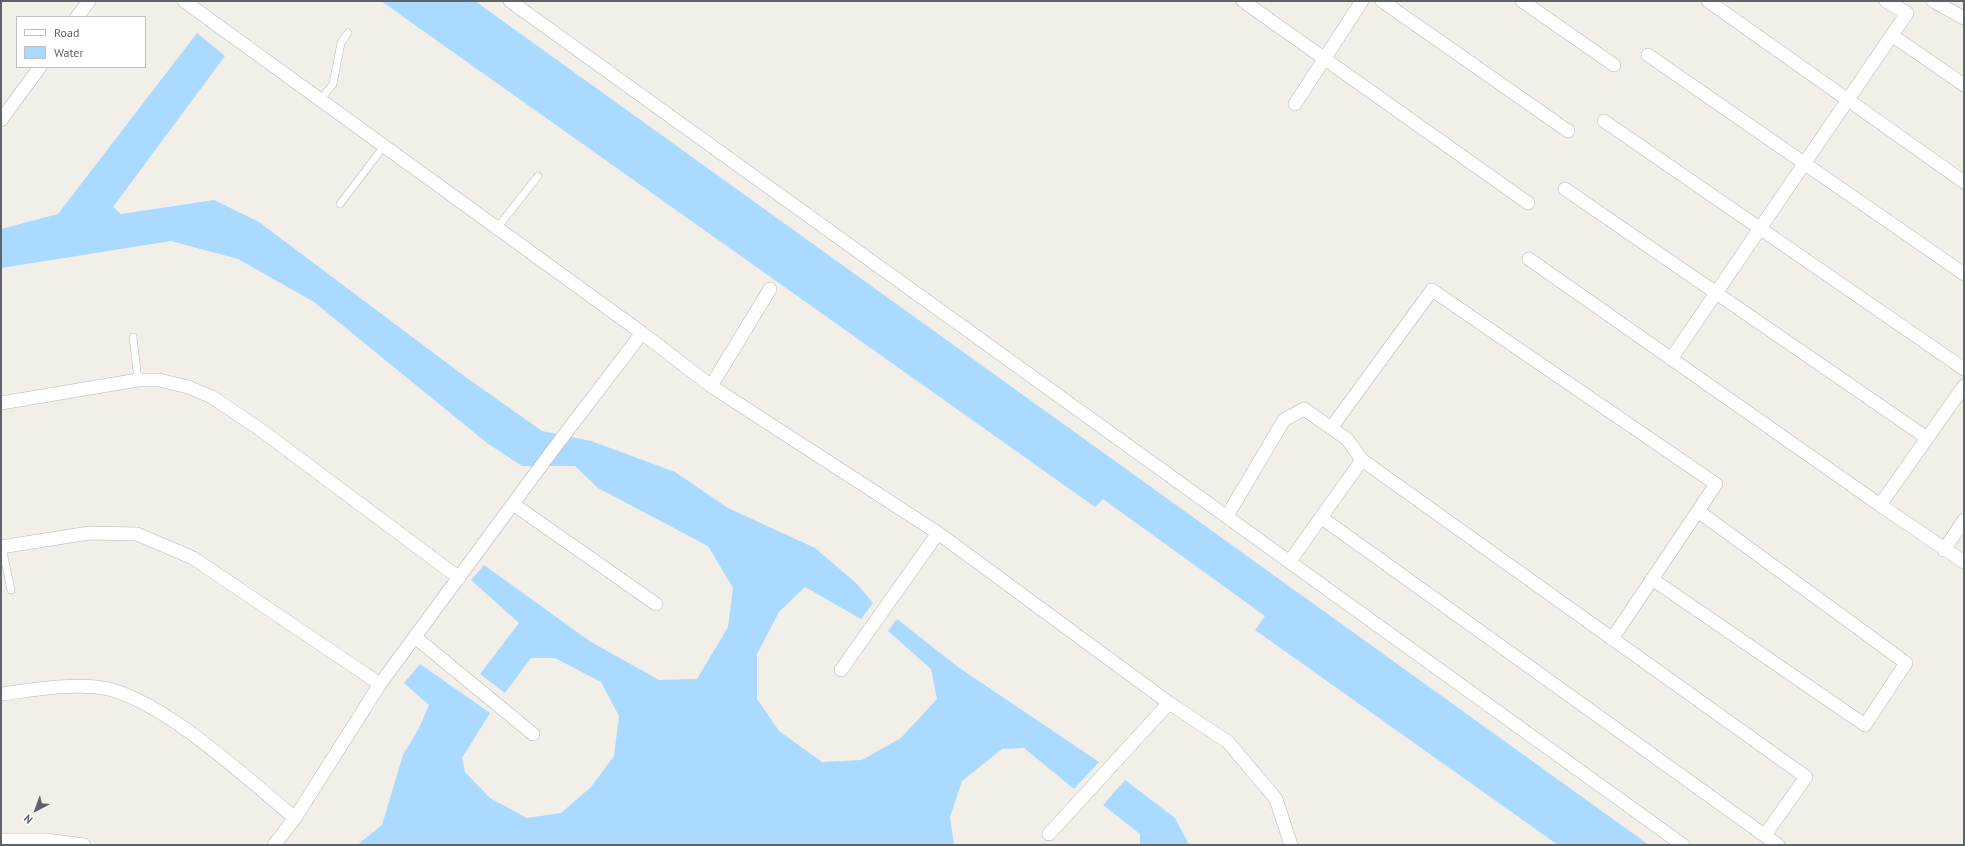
<!DOCTYPE html>
<html>
<head>
<meta charset="utf-8">
<style>
	body { margin:0 }
	#map { position:relative; width:1965px; height:846px; overflow:hidden; background:#f1efe8; font-family:"PT Sans",sans-serif }
	canvas { display:block }
	.frame { position:absolute; inset:0; border:2px solid #5f6368; pointer-events:none }
	.legend { position:absolute; left:16px; top:16px; width:130px; height:52px; box-sizing:border-box; background:#fff; border:1px solid #bfc1c3; margin:0; padding:5px 7px; list-style:none; font-size:12px; color:#5f6368 }
	.legend li { display:flex; align-items:center; gap:8px; height:20px }
	.legend b { width:20px; border:1px solid #bfc1c3 }
	.north { position:absolute; left:16px; top:790px; width:40px; height:40px; -webkit-text-stroke:3px #fff; paint-order:stroke; rotate:221deg; font-size:11px; font-weight:700; line-height:16px; text-align:center; color:#5f6368 }
	.north::after { content:''; display:block; margin:auto; width:14px; height:18px; background:#5f6368; clip-path:polygon(50% 0,100% 100%,50% 72%,0 100%) }
</style>
</head>
<body>
<div id="map">
<canvas width="1965" height="846"></canvas>
<div class="frame"></div>
<ul class="legend">
<li><b style="height:5px;background:#fff"></b>Road</li>
<li><b style="height:11px;background:#aadaff"></b>Water</li>
</ul>
<div class="north">N</div>
</div>
<script>
const ctx = document.querySelector('canvas').getContext('2d');
ctx.lineJoin = 'round';
function paint(path, color) { ctx.fillStyle = color; ctx.fill(path, 'evenodd'); }
function stroke(path, color, width, dash) { ctx.strokeStyle = color; ctx.lineWidth = width; ctx.lineCap = dash ? 'butt' : 'round'; ctx.setLineDash(dash || []); ctx.stroke(path); }
paint(new Path2D(`
	M 381,1 L 475,1 L 1649,845 L 1558,845 L 1255,630 L 1265,616 L 1103,499 L 1095,507 Z
	M 197,33 L 225,56 L 113,207 L 121,214 L 214,200 L 259,222 L 467,378 L 542,431 L 591,441 L 675,472 L 728,508 L 815,548 L 856,583 L 873,603 L 861,619 L 805,587 L 779,612 L 757,654 L 757,699 L 779,731 L 822,762 L 862,760 L 901,738 L 937,699 L 931,669 L 888,631 L 897,619 L 958,667 L 1099,762 L 1074,789 L 1024,748 L 1002,749 L 962,781 L 950,817 L 954,845 L 357,845 L 382,825 L 403,755 L 419,728 L 429,705 L 404,683 L 420,664 L 490,713 L 462,758 L 465,772 L 490,798 L 527,818 L 561,813 L 591,787 L 614,756 L 619,716 L 601,682 L 555,658 L 531,658 L 505,693 L 480,674 L 519,623 L 471,580 L 484,565 L 591,642 L 659,680 L 697,679 L 728,627 L 733,588 L 708,546 L 598,488 L 575,466 L 522,466 L 487,443 L 314,302 L 238,259 L 171,241 L 1,268 L 1,229 L 58,214 Z
	M 1125,780 L 1175,818 L 1189,845 L 1140,845 L 1140,834 L 1103,805 Z`), '#aadaff');
const service = new Path2D(`
	M 321,99 L 333,84 L 341,43 L 348,33
	M 340,204 L 384,146
	M 497,228 L 538,176
	M 133,337 L 138,380
	M 2,547 L 11,590`);
const minor = new Path2D(`
	M 184,1 L 642,333 L 711,386 L 938,533 L 1169,703 L 1228,742 L 1276,799 L 1291,845
	M 510,1 L 1683,845
	M 1243,1 L 1528,203
	M 1382,1 L 1568,131
	M 1522,1 L 1614,65
	M 1708,1 L 1964,182
	M 1933,1 L 1964,18
	M 77,17 L 89,1
	M 1893,36 L 1964,85
	M 1648,55 L 1964,274
	M 1295,104 L 1362,1
	M 1,120 L 40,67
	M 1604,121 L 1964,369
	M 1565,189 L 1927,438
	M 1529,259 L 1880,505
	M 1671,359 L 1907,13 L 1886,1
	M 711,386 L 770,289
	M 1964,386 L 1880,505 L 1964,562
	M 1,403 L 138,380 L 159,380 L 188,387 L 212,397 L 261,430 L 459,578
	M 1331,428 L 1432,290 L 1716,484 L 1612,639
	M 1362,460 L 1806,777 L 1765,835
	M 513,504 L 656,604
	M 1227,516 L 1284,420 L 1304,409 L 1347,439 L 1362,460 L 1290,561
	M 1322,518 L 1778,845
	M 1,547 L 89,533 L 137,534 L 193,558 L 380,684
	M 1944,550 L 1964,520
	M 1652,579 L 1865,725 L 1906,663 L 1698,511
	M 415,637 L 533,734
	M 841,670 L 938,533
	M 1,694 C 33,690 65,684 97,687 C 157,693 247,779 295,818
	M 1049,834 L 1169,703
	M 1,840 L 46,840 L 84,845
	M 274,845 L 295,818 L 380,684 L 552,451 L 642,333`);
stroke(service, '#b5b8bc', 8);
stroke(minor, '#b5b8bc', 14);
stroke(service, '#fff', 7);
stroke(minor, '#fff', 13);
</script>
</body>
</html>
